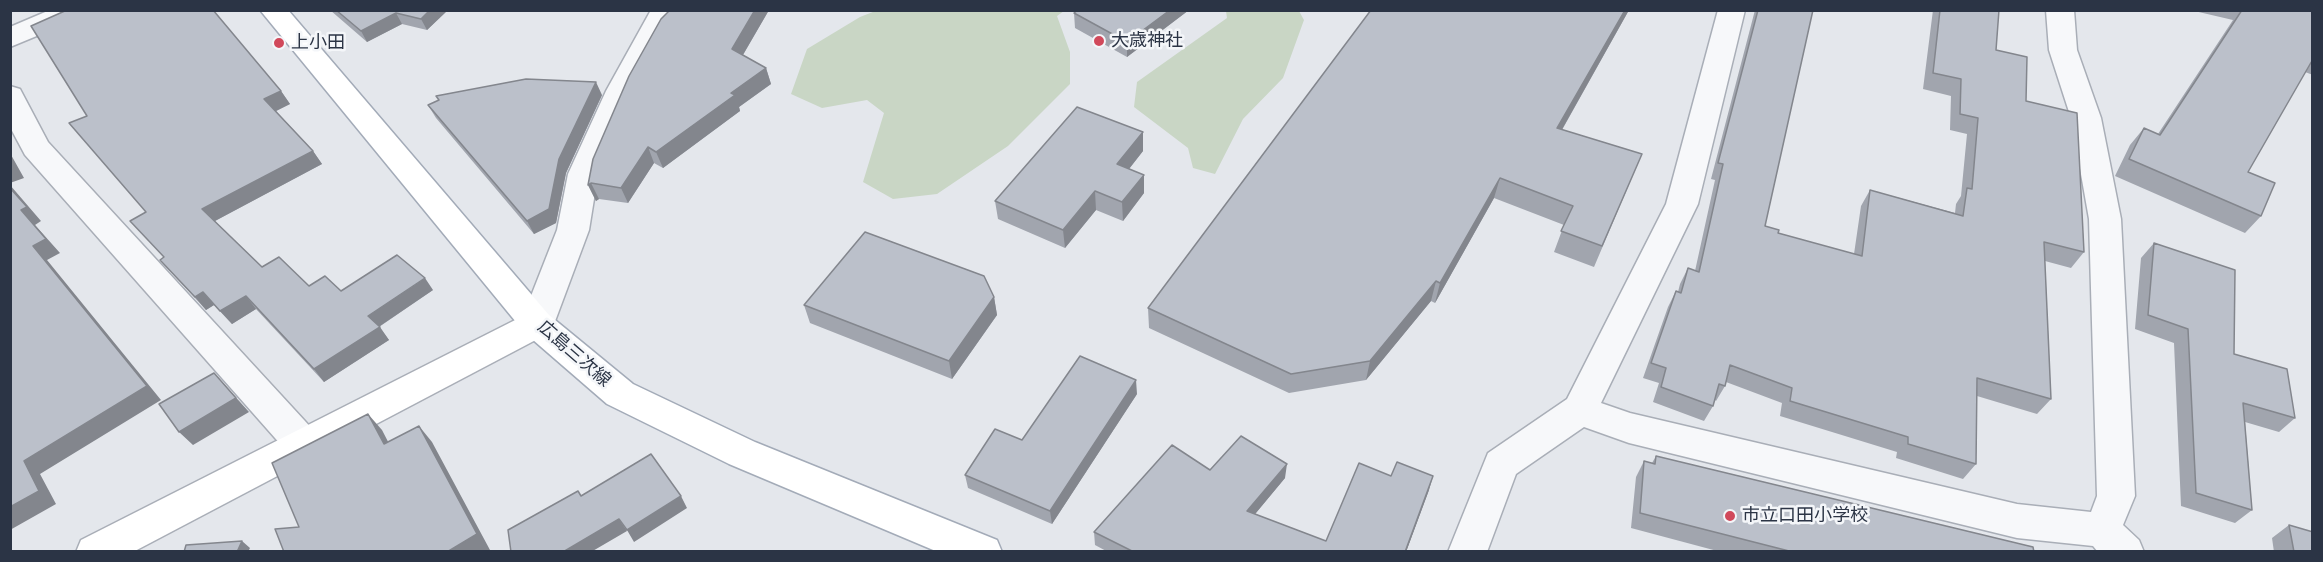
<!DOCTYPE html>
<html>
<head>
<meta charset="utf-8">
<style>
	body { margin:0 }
	#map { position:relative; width:2323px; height:562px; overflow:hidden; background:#e4e7ec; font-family:"PT Sans Narrow",sans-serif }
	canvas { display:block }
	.frame { position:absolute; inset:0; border:12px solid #2b3445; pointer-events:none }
</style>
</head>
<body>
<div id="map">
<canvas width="2323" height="562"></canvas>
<div class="frame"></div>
</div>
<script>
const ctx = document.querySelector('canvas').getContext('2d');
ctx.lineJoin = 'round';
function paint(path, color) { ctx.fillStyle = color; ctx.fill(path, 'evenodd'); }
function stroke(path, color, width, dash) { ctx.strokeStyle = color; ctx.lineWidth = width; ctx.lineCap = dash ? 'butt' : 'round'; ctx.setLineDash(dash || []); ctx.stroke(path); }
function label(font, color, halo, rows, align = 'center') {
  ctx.font = font + ' "PT Sans Narrow","Noto Sans JP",sans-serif'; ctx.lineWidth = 5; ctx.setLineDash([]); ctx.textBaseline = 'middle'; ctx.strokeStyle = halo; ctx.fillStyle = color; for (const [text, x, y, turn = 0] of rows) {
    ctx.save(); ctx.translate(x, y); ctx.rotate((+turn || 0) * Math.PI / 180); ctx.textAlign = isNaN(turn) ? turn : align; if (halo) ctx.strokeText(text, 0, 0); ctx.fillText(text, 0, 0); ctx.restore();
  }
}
paint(new Path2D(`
	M 878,10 L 1064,11 L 1057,16 L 1070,52 L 1070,84 L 1008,146 L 937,194 L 893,199 L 863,182 L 884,113 L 867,100 L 822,108 L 791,94 L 807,49 L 860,17 Z
	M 1226,11 L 1299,11 L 1304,20 L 1283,78 L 1243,119 L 1215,174 L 1193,168 L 1188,148 L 1134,107 L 1137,82 L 1227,18 Z`), '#c9d6c5');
const street = new Path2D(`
	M 50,10 L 88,10 L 85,16 L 10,47 L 10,27 Z
	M 651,10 L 678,10 L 634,91 L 598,174 L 589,230 L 554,324 L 549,333 L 537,337 L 525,333 L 520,324 L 557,230 L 568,174 L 606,91 Z
	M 1718,10 L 1745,10 L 1698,204 L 1601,403 L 1630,413 L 2017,504 L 2091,512 L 2097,496 L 2089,219 L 2071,118 L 2049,50 L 2046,10 L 2074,10 L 2077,50 L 2101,118 L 2121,219 L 2135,496 L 2123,525 L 2139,540 L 2144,552 L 2098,552 L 2093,546 L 2017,538 L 1629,443 L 1584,427 L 1516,474 L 1487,552 L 1448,552 L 1488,453 L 1567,399 L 1666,204 Z
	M 10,86 L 20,89 L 48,142 L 316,433 L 321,444 L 316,455 L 303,459 L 290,455 L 25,155 L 10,127 Z`);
const secondary = new Path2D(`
	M 537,311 L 549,315 L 554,324 L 549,333 L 133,552 L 76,552 L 81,540 L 525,315 Z`);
const primary = new Path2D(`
	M 260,10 L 288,10 L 549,315 L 633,384 L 755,442 L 997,540 L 1002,552 L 938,552 L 729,464 L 607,404 L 525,333 Z`);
stroke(street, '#a9aeb7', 3);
stroke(secondary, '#a9aeb7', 3);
stroke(primary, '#a3abb8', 3);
paint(street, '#f7f8fa');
paint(secondary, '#fff');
paint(primary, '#fff');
paint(new Path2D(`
	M 330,10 L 448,10 L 427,30 L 402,24 L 367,42 Z
	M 769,10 L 743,55 L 766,68 L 771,84 L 739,107 L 740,111 L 663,168 L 654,163 L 628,203 L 599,199 L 596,201 L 588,185 Z
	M 1189,10 L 1127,57 L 1075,28 L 1074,13 Z
	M 1371,10 L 1629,10 L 1562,130 L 1642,154 L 1594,267 L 1554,252 L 1564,225 L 1494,198 L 1435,303 L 1431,301 L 1366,380 L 1289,393 L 1149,328 L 1148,308 Z
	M 1755,10 L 1813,10 L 1765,226 L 1778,233 L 1854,254 L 1861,206 L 1870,190 L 1955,213 L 1956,204 L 1961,196 L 1967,134 L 1950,130 L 1951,96 L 1923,89 L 1933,10 L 1999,10 L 1996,50 L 2026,101 L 2084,252 L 2071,268 L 2045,261 L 2051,399 L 2037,414 L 1977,396 L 1976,464 L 1963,479 L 1896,458 L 1897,452 L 1780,416 L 1782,403 L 1726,382 L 1725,386 L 1716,401 L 1715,400 L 1713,406 L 1704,421 L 1653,402 L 1659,383 L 1643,378 L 1668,307 L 1676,291 L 1678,292 L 1680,284 L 1688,268 L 1695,271 L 1715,180 L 1711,179 Z
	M 2190,10 L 2313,10 L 2313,75 L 2305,72 L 2248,172 L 2261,216 L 2245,233 L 2115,176 L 2130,145 L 2144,128 L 2158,134 L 2233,20 Z
	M 281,91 L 290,104 L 276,111 L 313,151 L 322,164 L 215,221 L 262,267 L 309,286 L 341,291 L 433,290 L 379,327 L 389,340 L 324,382 L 256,309 L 232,324 L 214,305 L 206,310 L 160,260 L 164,257 Z
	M 602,95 L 566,173 L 556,223 L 534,234 L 436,118 L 428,105 Z
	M 1143,132 L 1143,151 L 1129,169 L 1144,175 L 1144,193 L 1123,221 L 1096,210 L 1065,248 L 998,219 L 995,201 Z
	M 2154,243 L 2234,354 L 2295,418 L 2279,432 L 2245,422 L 2252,510 L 2235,523 L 2181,506 L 2174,343 L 2135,329 L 2141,258 Z
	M 994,297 L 997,315 L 952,379 L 810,323 L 804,305 Z
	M 1137,394 L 1052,524 L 968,488 L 965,475 L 1022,440 Z
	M 1656,456 L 2034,552 L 1721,552 L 1631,528 L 1636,477 L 1644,461 L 1652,463 Z
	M 1210,470 L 1285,478 L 1255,514 L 1326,541 L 1429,490 L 1406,552 L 1108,552 L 1095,545 L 1094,532 Z
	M 2289,525 L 2313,552 L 2274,552 L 2272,538 Z`), '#a1a5ae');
paint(new Path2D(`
	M 430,10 L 448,10 L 427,30 L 421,19 Z
	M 755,10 L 769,10 L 737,65 L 732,49 Z
	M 1170,10 L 1189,10 L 1127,57 L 1127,42 Z
	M 1625,10 L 1629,10 L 1551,149 L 1557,128 Z
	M 396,13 L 402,24 L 367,42 L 361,31 Z
	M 766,68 L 771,84 L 739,107 L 740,111 L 663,168 L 656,152 L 731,93 Z
	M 596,82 L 602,95 L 566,173 L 556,223 L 534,234 L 527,221 L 559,159 Z
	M 281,91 L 290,104 L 274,112 L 264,99 Z
	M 1143,132 L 1143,151 L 1118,183 L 1117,164 Z
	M 648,147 L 654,163 L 628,203 L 621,188 Z
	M 313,151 L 322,164 L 213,222 L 202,209 Z
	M 10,153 L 24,178 L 10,183 Z
	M 1144,175 L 1144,193 L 1123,221 L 1122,202 Z
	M 1500,178 L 1494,198 L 1435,303 L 1440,283 Z
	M 591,183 L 599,199 L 596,201 L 588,185 Z
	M 10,185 L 41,221 L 35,225 L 60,253 L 47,260 L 161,400 L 40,474 L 56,504 L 10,530 L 10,507 L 24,461 L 33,246 L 21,210 L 10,188 Z
	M 1095,191 L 1096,210 L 1065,248 L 1063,230 Z
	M 425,278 L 433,290 L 377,328 L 368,316 Z
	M 1436,281 L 1431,301 L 1366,380 L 1370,361 Z
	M 203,292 L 214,305 L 206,310 L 195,297 Z
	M 246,296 L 256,309 L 232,324 L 220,311 Z
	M 994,297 L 997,315 L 952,379 L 949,361 Z
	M 380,327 L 389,340 L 324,382 L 314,369 Z
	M 214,373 L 249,412 L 193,445 L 179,432 Z
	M 1136,380 L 1137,394 L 1052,524 L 1050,511 Z
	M 368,414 L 382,430 L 398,461 L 384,444 Z
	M 419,426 L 432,442 L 490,550 L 487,552 L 447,552 Z
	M 1287,464 L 1285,478 L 1246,525 L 1247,511 Z
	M 1433,476 L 1429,490 L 1406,552 L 1405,552 Z
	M 681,496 L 687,508 L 634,542 L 627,530 Z
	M 619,519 L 627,531 L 591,552 L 563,552 Z
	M 242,541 L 250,548 L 248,552 L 237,552 Z`), '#83868d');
const building = new Path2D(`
	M 67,10 L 213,10 L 281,91 L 264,99 L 313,151 L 202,209 L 262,267 L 279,257 L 309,286 L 325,276 L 341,291 L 397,255 L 425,278 L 368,316 L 380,327 L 314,369 L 246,296 L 220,311 L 203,292 L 195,297 L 160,260 L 164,257 L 130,221 L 146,212 L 69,123 L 87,116 L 31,26 Z
	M 336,10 L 430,10 L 421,19 L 396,13 L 361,31 Z
	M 670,10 L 755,10 L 732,49 L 766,68 L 731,93 L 735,95 L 656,152 L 648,147 L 621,188 L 591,183 L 588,185 L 593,159 L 629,76 L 661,19 Z
	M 1078,10 L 1170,10 L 1127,42 L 1074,13 Z
	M 1371,10 L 1625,10 L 1557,128 L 1642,154 L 1602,246 L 1561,231 L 1573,206 L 1500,178 L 1440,283 L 1436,281 L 1370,361 L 1291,374 L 1148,308 Z
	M 1758,10 L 1813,10 L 1765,226 L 1779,230 L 1778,233 L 1862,256 L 1870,190 L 1963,216 L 1967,188 L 1972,189 L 1978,118 L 1960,114 L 1961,79 L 1933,73 L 1940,10 L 1999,10 L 1996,50 L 2027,57 L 2026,101 L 2077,113 L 2084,252 L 2044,242 L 2051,399 L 1977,378 L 1976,464 L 1908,444 L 1908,437 L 1790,401 L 1792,388 L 1730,365 L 1725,386 L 1719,384 L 1713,406 L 1661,387 L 1666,368 L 1651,363 L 1676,291 L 1681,293 L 1688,268 L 1699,272 L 1723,164 L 1718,163 Z
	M 2242,10 L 2313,10 L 2313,59 L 2248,172 L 2275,183 L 2261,216 L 2129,159 L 2144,128 L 2160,135 Z
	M 526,79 L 596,82 L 559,159 L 549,209 L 527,221 L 428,105 L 439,100 L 436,96 Z
	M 1077,107 L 1143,132 L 1117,164 L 1144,175 L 1122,202 L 1095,191 L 1063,230 L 995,201 Z
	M 10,188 L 27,207 L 21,210 L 46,239 L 33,246 L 147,386 L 24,461 L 39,491 L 10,507 Z
	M 865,232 L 984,276 L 994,297 L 949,361 L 804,305 Z
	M 2154,243 L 2235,270 L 2234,354 L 2287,369 L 2295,418 L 2243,403 L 2252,510 L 2196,493 L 2188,329 L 2148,315 Z
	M 1080,356 L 1136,380 L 1050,511 L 965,475 L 995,429 L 1022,440 Z
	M 214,373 L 236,398 L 179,432 L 159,404 Z
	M 368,414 L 384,444 L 419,426 L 477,534 L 447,552 L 284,552 L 275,529 L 299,527 L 272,463 Z
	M 1241,436 L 1287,464 L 1247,511 L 1326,541 L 1359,463 L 1391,476 L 1397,462 L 1433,476 L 1405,552 L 1134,552 L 1094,532 L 1172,445 L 1210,470 Z
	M 651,454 L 681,496 L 627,530 L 619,519 L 563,552 L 511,552 L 508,530 L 578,491 L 581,496 Z
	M 1656,456 L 2033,547 L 2034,552 L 1789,552 L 1789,551 L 1640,513 L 1644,461 L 1655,464 Z
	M 2289,525 L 2313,532 L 2313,552 L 2294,552 Z
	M 242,541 L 237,552 L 184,552 L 186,545 Z`);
paint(building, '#bbc0ca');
stroke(building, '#83868d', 1.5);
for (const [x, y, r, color] of [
	[1099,41,6,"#d1495b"],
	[279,43,6,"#d1495b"],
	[1730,516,6,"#d1495b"]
]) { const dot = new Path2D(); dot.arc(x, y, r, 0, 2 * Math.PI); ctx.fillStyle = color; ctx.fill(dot); stroke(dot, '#f4f6f9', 2); }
label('18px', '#2b3445', '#f4f6f9', [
	["大歳神社",1111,41],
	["上小田",291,43],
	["市立口田小学校",1742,516]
], 'left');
label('18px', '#2b3445', '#f4f6f9', [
	["広島三次線",574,354,41]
]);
</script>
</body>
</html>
